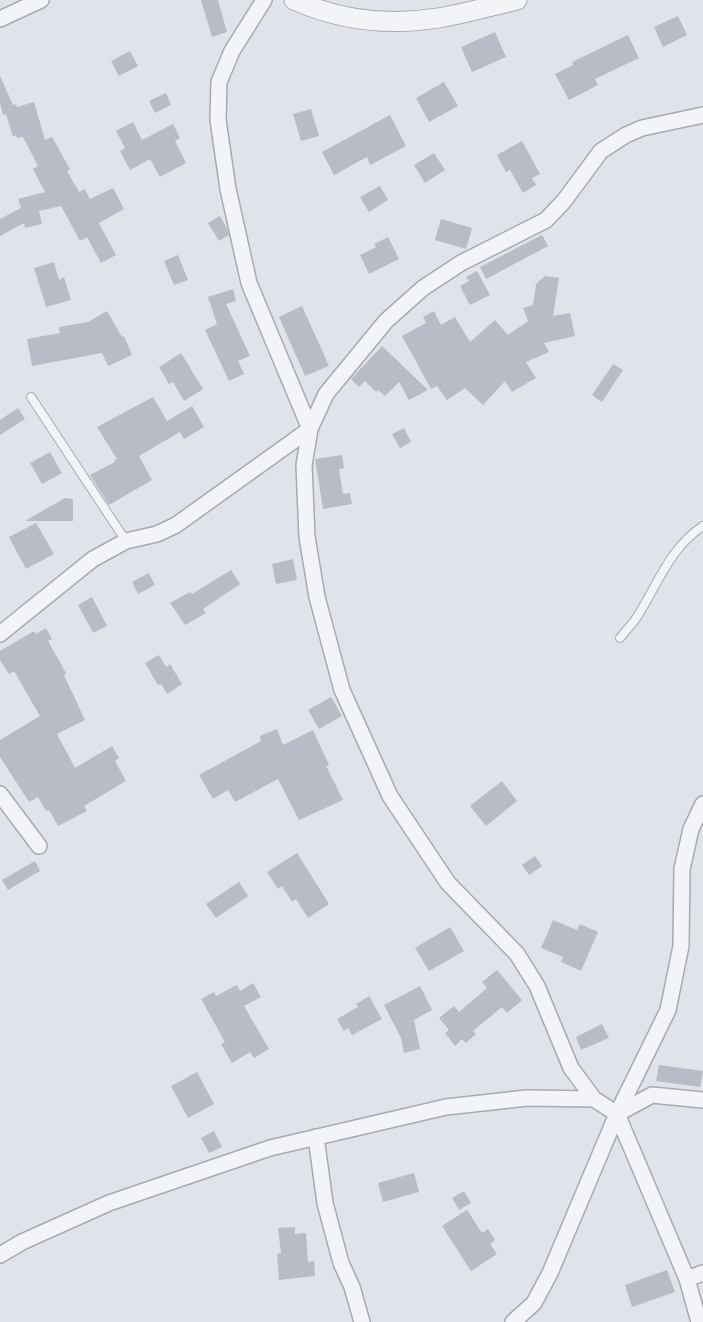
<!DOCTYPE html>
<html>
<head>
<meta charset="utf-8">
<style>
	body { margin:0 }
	canvas { display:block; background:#e0e3e9 }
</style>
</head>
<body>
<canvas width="703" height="1322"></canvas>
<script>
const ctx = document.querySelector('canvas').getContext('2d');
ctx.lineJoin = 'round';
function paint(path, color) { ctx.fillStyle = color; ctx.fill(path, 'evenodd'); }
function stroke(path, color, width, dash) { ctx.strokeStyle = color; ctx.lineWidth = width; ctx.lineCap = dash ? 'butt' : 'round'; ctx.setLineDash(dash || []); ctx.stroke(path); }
paint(new Path2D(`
	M 201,0 L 218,0 L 227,32 L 212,37 Z
	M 678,16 L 687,35 L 663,47 L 654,27 Z
	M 495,32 L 506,57 L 472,72 L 461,47 Z
	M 628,35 L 639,58 L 595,79 L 598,85 L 569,100 L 555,74 L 573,65 L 572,62 Z
	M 130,51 L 138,66 L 119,76 L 111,61 Z
	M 0,76 L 13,105 L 16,104 L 17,107 L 34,102 L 45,140 L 52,137 L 70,169 L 67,171 L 79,192 L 85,189 L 90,199 L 113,188 L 124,209 L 99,223 L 116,255 L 101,263 L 87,237 L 80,241 L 61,206 L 39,211 L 42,224 L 25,228 L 24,223 L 0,236 L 0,219 L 21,208 L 18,199 L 45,192 L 33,169 L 38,166 L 23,137 L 17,138 L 16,135 L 13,137 L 6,114 L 3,115 L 0,103 Z
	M 444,82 L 458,106 L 429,122 L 416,98 Z
	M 166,93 L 171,105 L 155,113 L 149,101 Z
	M 311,109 L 319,136 L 301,141 L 293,114 Z
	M 390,115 L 406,146 L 370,165 L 367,157 L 334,175 L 322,152 Z
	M 133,122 L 142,140 L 173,124 L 180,138 L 175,141 L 186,163 L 160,177 L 150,159 L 130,170 L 120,151 L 125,148 L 116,131 Z
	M 522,141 L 540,174 L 532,178 L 536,185 L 523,193 L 510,170 L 506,172 L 497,155 Z
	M 434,153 L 445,170 L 425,183 L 414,165 Z
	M 380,186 L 388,200 L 369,212 L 360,197 Z
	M 220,216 L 227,228 L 229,235 L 219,241 L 208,223 Z
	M 441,219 L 472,228 L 466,249 L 435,240 Z
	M 542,235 L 548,246 L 486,279 L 480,267 Z
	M 388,237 L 399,259 L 369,274 L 360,255 L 376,247 L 374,244 Z
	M 178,255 L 188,280 L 174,285 L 164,261 Z
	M 54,262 L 59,280 L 64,277 L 71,300 L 46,307 L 34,268 Z
	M 477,271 L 490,295 L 470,305 L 460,286 L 469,281 L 466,277 Z
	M 545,276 L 559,278 L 553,316 L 570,313 L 575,336 L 544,343 L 549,352 L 526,362 L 536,378 L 512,392 L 505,381 L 483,405 L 465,388 L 447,400 L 437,386 L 431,389 L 402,336 L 426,323 L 423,317 L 434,311 L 441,325 L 455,317 L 470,342 L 495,320 L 508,335 L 528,321 L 523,308 L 533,305 L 536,284 Z
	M 233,289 L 236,301 L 226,304 L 250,356 L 238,361 L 244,374 L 229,381 L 205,330 L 217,324 L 208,297 Z
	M 302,306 L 329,366 L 305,376 L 279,317 Z
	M 107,311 L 122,337 L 124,336 L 132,355 L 108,366 L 102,353 L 32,366 L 27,339 L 60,333 L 59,327 L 88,322 Z
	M 382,346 L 428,390 L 409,400 L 399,382 L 385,396 L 378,390 L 376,392 L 365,381 L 359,387 L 351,379 Z
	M 181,353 L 203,389 L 184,401 L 173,382 L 169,384 L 159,367 Z
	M 613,364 L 623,370 L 602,402 L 592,395 Z
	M 153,397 L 167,421 L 192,406 L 204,427 L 184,439 L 180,432 L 139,456 L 152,480 L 109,505 L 90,475 L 115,462 L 114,460 L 117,459 L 97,427 Z
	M 18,408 L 25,419 L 0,435 L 0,420 Z
	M 404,428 L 411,442 L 400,448 L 392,434 Z
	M 50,452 L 62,473 L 42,484 L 30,463 Z
	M 342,455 L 344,468 L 339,469 L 343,494 L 350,493 L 352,504 L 323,509 L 315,459 Z
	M 65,498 L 73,499 L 73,521 L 25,521 Z
	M 36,523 L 54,554 L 26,569 L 9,537 Z
	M 293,559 L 297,580 L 276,584 L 272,564 Z
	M 231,570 L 240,584 L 203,609 L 206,613 L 185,625 L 170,603 L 190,592 L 192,594 Z
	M 149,573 L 155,585 L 138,594 L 132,582 Z
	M 92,597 L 107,626 L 93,633 L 78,605 Z
	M 46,628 L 52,639 L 48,641 L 66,673 L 64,675 L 85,720 L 57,734 L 75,768 L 112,746 L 119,758 L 115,761 L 126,781 L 84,806 L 87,811 L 58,826 L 49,810 L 46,811 L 38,797 L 29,802 L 0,757 L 0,740 L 40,716 L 14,671 L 9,674 L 0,660 L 0,651 L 34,631 L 36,634 Z
	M 159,655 L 166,667 L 170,664 L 182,684 L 167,694 L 161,684 L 158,685 L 145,663 Z
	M 331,697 L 342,716 L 319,729 L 308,710 Z
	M 277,729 L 283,745 L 313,730 L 329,765 L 326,766 L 343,800 L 299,820 L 278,779 L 235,802 L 228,790 L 213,799 L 199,775 L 261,741 L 260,736 Z
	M 502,781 L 517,801 L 486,826 L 470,806 Z
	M 297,853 L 329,904 L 308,918 L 296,899 L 292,902 L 282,886 L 278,889 L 267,872 Z
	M 535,856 L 542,866 L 529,875 L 522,865 Z
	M 35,861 L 40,871 L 8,890 L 2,880 Z
	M 239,882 L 248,896 L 216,918 L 206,904 Z
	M 553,920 L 577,930 L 580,924 L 598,932 L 581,971 L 561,962 L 563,957 L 541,948 Z
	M 450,927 L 464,951 L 429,971 L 415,948 Z
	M 497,970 L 522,1000 L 507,1013 L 502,1007 L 473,1031 L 476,1034 L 466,1043 L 462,1039 L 455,1046 L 445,1033 L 449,1030 L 439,1018 L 454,1006 L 459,1012 L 487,988 L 482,982 Z
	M 253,983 L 261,997 L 244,1006 L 269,1049 L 254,1058 L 250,1052 L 232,1063 L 221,1044 L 225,1042 L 201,999 L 214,992 L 216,996 L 237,985 L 240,991 Z
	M 420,986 L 432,1010 L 414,1020 L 420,1049 L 404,1053 L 401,1038 L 384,1005 Z
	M 369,996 L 382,1019 L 352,1035 L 348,1028 L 344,1031 L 337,1019 L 358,1007 L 356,1004 Z
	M 602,1024 L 609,1038 L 581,1050 L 576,1037 Z
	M 659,1065 L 703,1071 L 700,1087 L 656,1081 Z
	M 197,1072 L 214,1104 L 188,1118 L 171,1086 Z
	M 214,1131 L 222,1147 L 209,1153 L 201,1138 Z
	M 414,1173 L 419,1192 L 383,1202 L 378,1183 Z
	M 464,1191 L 471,1203 L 459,1210 L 452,1198 Z
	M 467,1210 L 482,1233 L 488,1229 L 495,1240 L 490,1244 L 497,1254 L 471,1271 L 442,1226 Z
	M 295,1227 L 295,1234 L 306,1233 L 308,1262 L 314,1261 L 315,1276 L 279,1280 L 277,1254 L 281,1253 L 278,1228 Z
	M 667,1270 L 675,1292 L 632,1307 L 625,1285 Z`), '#b7bcc6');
const service = new Path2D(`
	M 31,397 L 126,541
	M 620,638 C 625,632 630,626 635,620 C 657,587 668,549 703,526`);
const minor = new Path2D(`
	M 264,0 L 232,51 L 219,82 L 218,120 L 228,189 L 249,283 L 310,429 L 304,465 L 307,537 L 317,597 L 342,690 L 390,796 L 448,883 L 517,954 L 537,986 L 571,1068 L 594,1099 L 617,1114 L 687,1279 L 699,1322
	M 0,19 L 41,0
	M 0,634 L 93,559 L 126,541 L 157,534 L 176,525 L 310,429 L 326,394 L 386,321 L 423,288 L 461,263 L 546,220 L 564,201 L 601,151 L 626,135 L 642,128 L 703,115
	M 0,794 L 39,846
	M 617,1114 L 652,1095 L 703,1100
	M 316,1137 L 325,1203 L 341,1263 L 352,1287 L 362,1322
	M 0,1255 L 22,1242 L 109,1203 L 270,1148 L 446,1107 L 527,1098 L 594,1099
	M 687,1279 L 703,1273
	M 513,1322 L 534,1303 L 550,1273 L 617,1114 L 668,1010 L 681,946 L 682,869 L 691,829 L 703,804`);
const tertiary = new Path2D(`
	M 294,0 C 339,20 389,26 438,18 C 464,14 491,6 517,0`);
stroke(service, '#a5aab3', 10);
stroke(minor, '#a5aab3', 18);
stroke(tertiary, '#a5aab3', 21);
stroke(service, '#f3f4f7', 8);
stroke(minor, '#f3f4f7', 15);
stroke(tertiary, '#f3f4f7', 19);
</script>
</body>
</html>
